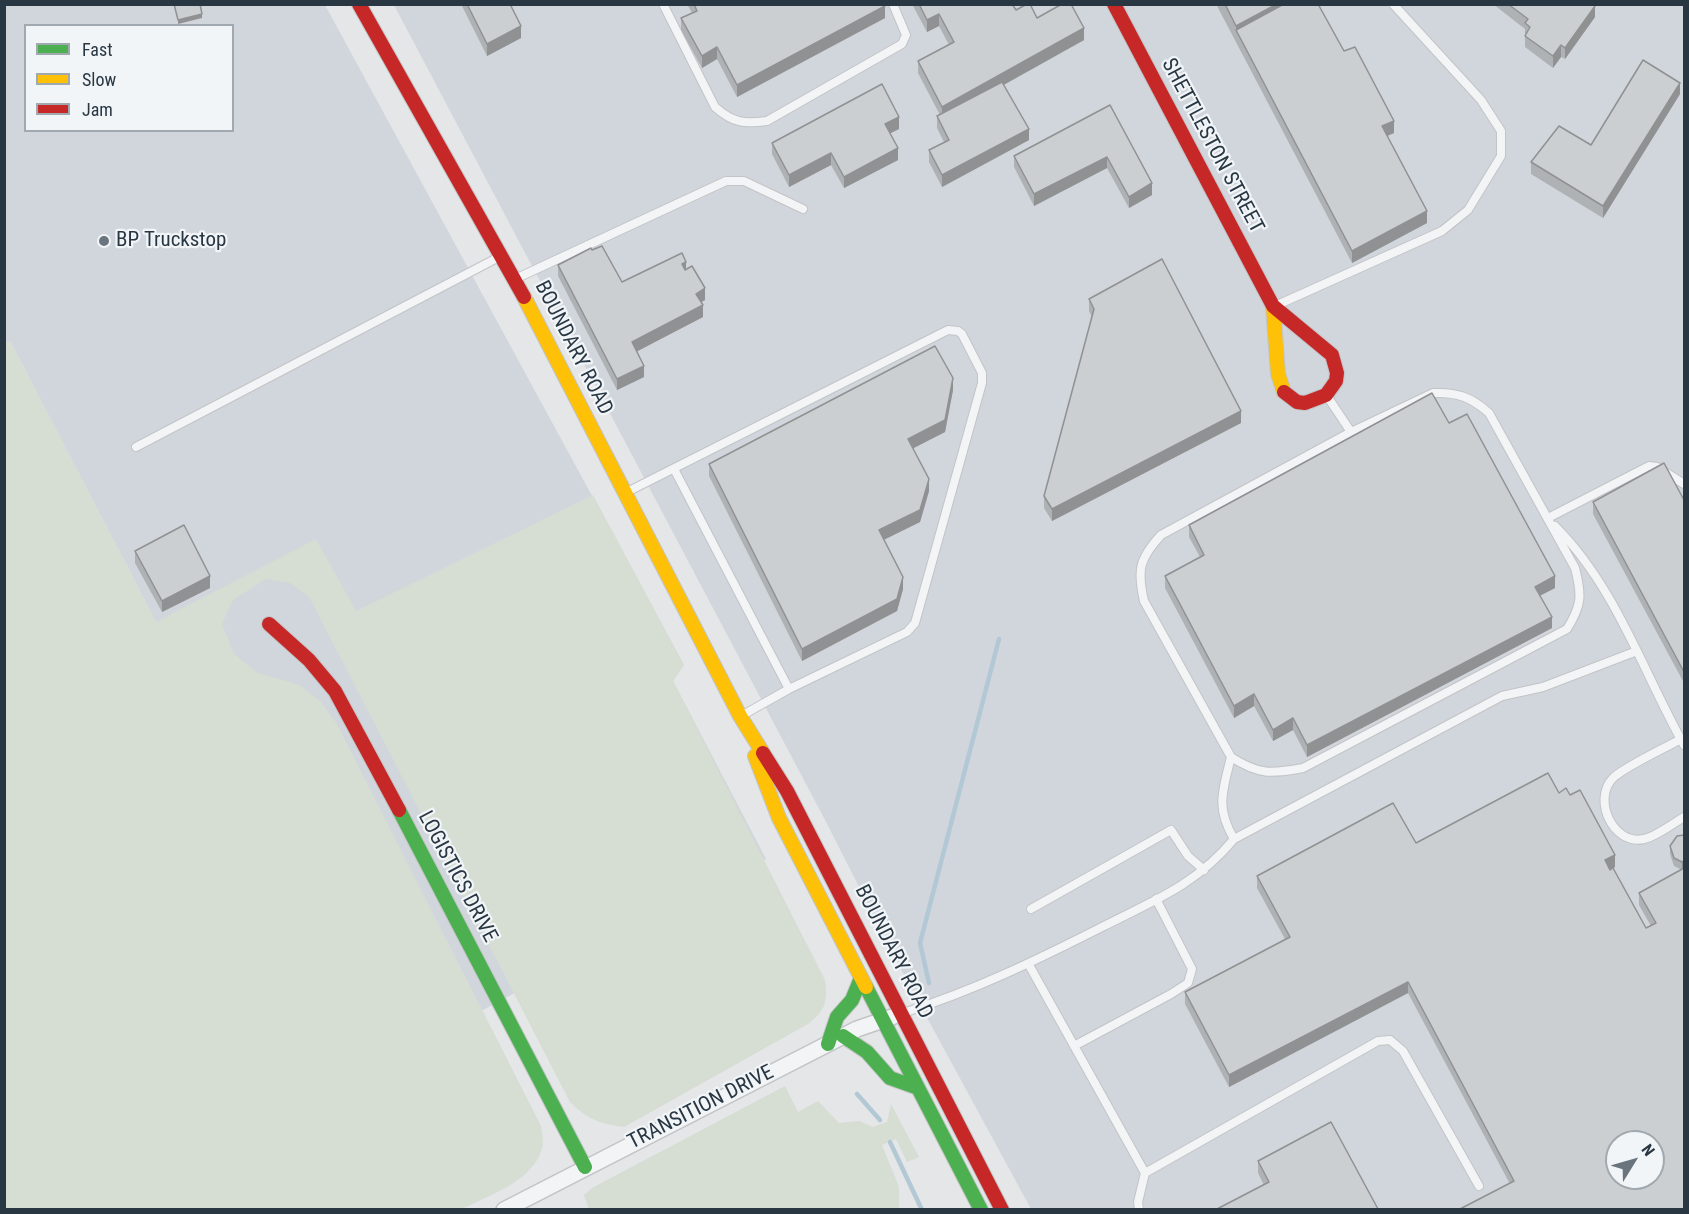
<!DOCTYPE html>
<html>
<head>
<meta charset="utf-8">
<style>
	body { margin:0 }
	#map { position:relative; width:1689px; height:1214px; overflow:hidden; background:#e4e6e8; font-family:"Roboto Condensed",sans-serif }
	canvas { display:block }
	.frame { position:absolute; inset:0; border:6px solid #293743; pointer-events:none }
	.legend { position:absolute; left:24px; top:24px; width:210px; height:108px; box-sizing:border-box; background:#f1f5f8; border:2px solid #a1a9b0; margin:0; padding:8px 10px; list-style:none; font-size:18px; color:#293743 }
	.legend li { display:flex; align-items:center; gap:12px; height:30px }
	.legend b { width:30px; border:2px solid #a1a9b0 }
	.north { position:absolute; left:1605px; top:1130px; width:60px; height:60px; box-sizing:border-box; background:#f1f5f8; border:2px solid #a1a9b0; border-radius:50%; rotate:53deg; font-size:16px; font-weight:700; line-height:24px; text-align:center; color:#293743 }
	.north::after { content:''; display:block; margin:auto; width:21px; height:27px; background:#6a747d; clip-path:polygon(50% 0,100% 100%,50% 72%,0 100%) }
</style>
</head>
<body>
<div id="map">
<canvas width="1689" height="1214"></canvas>
<div class="frame"></div>
<ul class="legend">
<li><b style="height:8px;background:#4caf50"></b>Fast</li>
<li><b style="height:8px;background:#ffc107"></b>Slow</li>
<li><b style="height:8px;background:#c62828"></b>Jam</li>
</ul>
<div class="north">N</div>
</div>
<script>
const ctx = document.querySelector('canvas').getContext('2d');
ctx.lineJoin = 'round';
function paint(path, color) { ctx.fillStyle = color; ctx.fill(path, 'evenodd'); }
function stroke(path, color, width, dash) { ctx.strokeStyle = color; ctx.lineWidth = width; ctx.lineCap = dash ? 'butt' : 'round'; ctx.setLineDash(dash || []); ctx.stroke(path); }
function label(font, color, halo, rows, align = 'center') {
  ctx.font = font + ' "Roboto Condensed",sans-serif'; ctx.lineWidth = 4.5; ctx.setLineDash([]); ctx.textBaseline = 'middle'; ctx.strokeStyle = halo; ctx.fillStyle = color; for (const [text, x, y, turn = 0] of rows) {
    ctx.save(); ctx.translate(x, y); ctx.rotate((+turn || 0) * Math.PI / 180); ctx.textAlign = isNaN(turn) ? turn : align; if (halo) ctx.strokeText(text, 0, 0); ctx.fillText(text, 0, 0); ctx.restore();
  }
}
paint(new Path2D(`
	M 5,5 L 325,5 L 684,665 L 673,681 L 766,859 L 393,1058 L 168,645 L 10,341 L 5,343 ZM 26,26 L 232,26 L 232,130 L 26,130 Z
	M 394,5 L 1684,5 L 1684,1209 L 1031,1209 L 906,979 L 824,818 ZM 1617,1142 L 1653,1142 L 1653,1178 L 1617,1178 Z`), '#d1d6dc');
paint(new Path2D(`
	M 10,341 L 156,622 L 316,539 L 356,611 L 593,495 L 684,665 L 673,681 L 825,980 C 828,1002 825,1011 808,1024 L 624,1127 C 600,1124 587,1119 570,1102 L 309,597 L 290,583 L 266,579 L 233,600 L 222,624 L 234,654 L 258,673 L 300,685 L 321,702 L 337,724 L 541,1126 C 542,1133 544,1142 542,1149 C 532,1182 489,1195 462,1209 L 5,1209 L 4,343 Z
	M 785,1086 L 798,1112 L 818,1101 L 839,1123 L 859,1121 L 873,1127 L 887,1122 L 891,1104 L 919,1157 L 907,1162 L 896,1139 L 882,1145 L 899,1187 L 899,1209 L 589,1209 L 584,1195 L 592,1188 Z`), '#d6ddd3');
stroke(new Path2D(`
	M 929,983 L 920,943 L 999,639
	M 857,1094 L 880,1120
	M 890,1142 L 922,1210`), '#b2c8d4', 4.5);
const lane = new Path2D(`
	M 663,4 L 715,107 C 733,123 744,124 767,121 L 902,44 L 906,35 L 893,4
	M 515,279 L 726,181 L 744,181 L 803,209
	M 1275,306 L 1442,231 L 1468,210 L 1501,156 L 1501,131 L 1481,100 L 1393,4
	M 1433,393 C 1457,392 1471,397 1489,413 L 1575,568 C 1582,595 1582,605 1567,629 L 1303,768 C 1271,774 1259,775 1231,757 L 1144,601 C 1137,570 1139,559 1161,535 L 1351,432 Z
	M 1327,396 L 1351,432
	M 136,447 L 499,257
	M 674,469 L 789,689
	M 627,492 L 948,330 L 958,331 L 962,334 L 982,373 L 982,383 L 915,623 L 907,632 L 789,689 L 741,716
	M 1548,518 L 1649,466 L 1657,467 L 1684,484
	M 1555,526 C 1616,587 1643,672 1684,745
	M 1681,739 C 1665,748 1624,767 1613,778 C 1592,799 1613,846 1644,839 C 1657,836 1672,824 1684,817
	M 1231,757 C 1223,790 1215,807 1234,839
	M 1031,909 L 1171,830 L 1188,856 L 1204,870
	M 1029,965 L 1145,1173 L 1138,1202 L 1139,1210
	M 903,1013 C 973,991 1037,960 1102,927 C 1153,901 1196,885 1234,839 L 1502,696 L 1543,687 L 1637,651
	M 1074,1046 L 1171,994 L 1188,983 L 1192,969 L 1156,899
	M 1145,1173 L 1378,1041 L 1390,1040 L 1403,1051 L 1479,1186`);
const street = new Path2D(`
	M 504,1210 L 857,1029 L 892,1017`);
const fast = new Path2D(`
	M 399,810 L 585,1167
	M 866,987 L 981,1210
	M 843,1036 L 867,1052 L 890,1078 L 918,1088
	M 828,1044 L 837,1017 L 852,1000 L 861,978`);
const slow = new Path2D(`
	M 524,297 L 740,716 L 763,753
	M 1273,306 L 1278,374 L 1284,392
	M 755,756 L 779,818 L 866,987`);
const jam = new Path2D(`
	M 359,4 L 524,297
	M 1114,4 L 1273,306 L 1332,355 L 1337,373 L 1336,381 L 1326,395 L 1305,403 L 1297,402 L 1284,392
	M 269,624 L 309,660 L 335,691 L 399,810
	M 763,753 L 787,791 L 1002,1210`);
stroke(lane, '#c2c4c6', 10);
stroke(street, '#c2c4c6', 18);
stroke(fast, '#c2c4c6', 16);
stroke(slow, '#c2c4c6', 16);
stroke(jam, '#c2c4c6', 16);
stroke(lane, '#f3f4f5', 8);
stroke(street, '#f3f4f5', 15);
stroke(fast, '#4caf50', 14);
stroke(slow, '#ffc107', 14);
stroke(jam, '#c62828', 14);
paint(new Path2D(`
	M 461,4 L 510,4 L 521,38 L 487,56 Z
	M 687,4 L 884,4 L 885,18 L 737,97 L 717,59 L 702,68 L 681,30 L 681,18 L 692,13 Z
	M 912,4 L 1012,4 L 1016,10 L 1037,18 L 1084,40 L 1004,85 L 1029,140 L 942,187 L 929,162 L 929,150 L 944,142 L 937,128 L 937,116 L 940,115 L 918,73 L 918,61 L 949,45 L 939,26 L 927,32 Z
	M 1216,4 L 1318,4 L 1344,51 L 1394,133 L 1387,136 L 1427,223 L 1352,263 Z
	M 1493,4 L 1594,4 L 1595,17 L 1565,59 L 1561,57 L 1553,68 L 1525,47 L 1525,29 Z
	M 1680,94 L 1603,218 L 1531,174 L 1531,162 L 1591,145 Z
	M 1110,105 L 1152,195 L 1129,208 L 1107,168 L 1034,206 L 1014,167 L 1014,156 Z
	M 899,129 L 890,133 L 898,160 L 844,188 L 831,165 L 789,187 L 772,154 L 772,143 Z
	M 558,265 L 622,282 L 686,269 L 705,300 L 701,302 L 703,317 L 637,351 L 644,377 L 617,390 L 558,276 Z
	M 1089,299 L 1241,423 L 1052,521 L 1044,508 L 1044,496 L 1092,317 L 1089,311 Z
	M 953,390 L 945,432 L 913,448 L 929,491 L 920,522 L 884,540 L 903,589 L 897,611 L 802,661 L 709,476 L 709,464 Z
	M 1449,423 L 1555,588 L 1540,596 L 1552,628 L 1307,757 L 1293,730 L 1273,741 L 1254,706 L 1234,718 L 1165,588 L 1165,576 L 1200,557 L 1189,537 L 1189,525 Z
	M 1684,500 L 1684,683 L 1593,514 L 1593,502 Z
	M 135,551 L 210,588 L 162,612 L 135,563 Z
	M 1559,793 L 1615,867 L 1610,870 L 1646,928 L 1651,926 L 1639,905 L 1639,893 L 1682,870 L 1674,866 L 1670,854 L 1670,846 L 1684,835 L 1684,1209 L 1510,1184 L 1408,993 L 1229,1087 L 1185,1004 L 1185,992 L 1285,939 L 1257,888 L 1257,876 L 1416,843 Z
	M 1258,1161 L 1378,1209 L 1264,1185 L 1258,1173 Z`), '#afb2b4');
paint(new Path2D(`
	M 1277,4 L 1306,4 L 1236,30 L 1236,26 Z
	M 885,6 L 885,18 L 737,97 L 737,85 Z
	M 1595,6 L 1595,17 L 1565,59 L 1565,48 Z
	M 202,14 L 202,18 L 178,24 L 178,20 Z
	M 939,14 L 939,26 L 927,32 L 927,20 Z
	M 521,26 L 521,38 L 487,56 L 487,44 Z
	M 1084,28 L 1084,40 L 942,119 L 942,107 Z
	M 1561,45 L 1561,57 L 1553,68 L 1553,56 Z
	M 717,47 L 717,59 L 702,68 L 702,56 Z
	M 1680,83 L 1680,94 L 1603,218 L 1603,206 Z
	M 899,117 L 899,129 L 885,136 L 885,124 Z
	M 1394,121 L 1394,133 L 1382,138 L 1382,126 Z
	M 1029,129 L 1029,140 L 942,187 L 942,175 Z
	M 898,148 L 898,160 L 844,188 L 844,177 Z
	M 831,153 L 831,165 L 789,187 L 789,175 Z
	M 1107,157 L 1107,168 L 1034,206 L 1034,194 Z
	M 1152,183 L 1152,195 L 1129,208 L 1129,197 Z
	M 1427,211 L 1427,223 L 1352,263 L 1352,251 Z
	M 686,262 L 686,273 L 682,264 Z
	M 705,288 L 705,300 L 696,305 L 696,294 Z
	M 703,305 L 703,317 L 632,354 L 632,342 Z
	M 644,366 L 644,377 L 617,390 L 617,379 Z
	M 953,378 L 953,390 L 945,432 L 908,451 L 908,439 Z
	M 1241,411 L 1241,423 L 1052,521 L 1052,509 Z
	M 929,479 L 929,491 L 920,522 L 879,542 L 879,530 Z
	M 210,576 L 210,588 L 162,612 L 162,601 Z
	M 1555,576 L 1555,588 L 1535,598 L 1535,587 Z
	M 903,577 L 903,589 L 897,611 L 802,661 L 802,649 Z
	M 1552,617 L 1552,628 L 1307,757 L 1307,745 Z
	M 1254,694 L 1254,706 L 1234,718 L 1234,706 Z
	M 1293,718 L 1293,730 L 1273,741 L 1273,730 Z
	M 1615,855 L 1615,867 L 1605,872 L 1605,860 Z
	M 1684,861 L 1684,869 L 1682,870 L 1682,862 Z
	M 1408,982 L 1408,993 L 1229,1087 L 1229,1075 Z`), '#8f9192');
const building = new Path2D(`
	M 174,4 L 200,4 L 202,14 L 178,20 Z
	M 467,4 L 510,4 L 521,26 L 487,44 Z
	M 694,4 L 884,4 L 885,6 L 737,85 L 717,47 L 702,56 L 681,18 L 697,11 Z
	M 919,4 L 1012,4 L 1016,10 L 1027,4 L 1030,4 L 1037,18 L 1062,4 L 1071,4 L 1084,28 L 942,107 L 918,61 L 954,42 L 939,14 L 927,20 Z
	M 1225,4 L 1277,4 L 1236,26 Z
	M 1284,4 L 1318,4 L 1344,51 L 1355,47 L 1394,121 L 1382,126 L 1427,211 L 1352,251 L 1236,30 Z
	M 1508,4 L 1594,4 L 1595,6 L 1565,48 L 1561,45 L 1553,56 L 1525,36 L 1530,27 L 1525,23 L 1528,19 Z
	M 1643,60 L 1680,83 L 1603,206 L 1531,162 L 1559,126 L 1591,145 Z
	M 1002,82 L 1029,129 L 942,175 L 929,150 L 949,140 L 937,116 Z
	M 882,84 L 899,117 L 885,124 L 898,148 L 844,177 L 831,153 L 789,175 L 772,143 Z
	M 1110,105 L 1152,183 L 1129,197 L 1107,157 L 1034,194 L 1014,156 Z
	M 602,246 L 622,282 L 682,253 L 686,262 L 682,264 L 685,270 L 692,266 L 705,288 L 696,294 L 703,305 L 632,342 L 644,366 L 617,379 L 558,265 L 591,248 L 592,250 Z
	M 1162,259 L 1241,411 L 1052,509 L 1044,496 L 1094,309 L 1089,299 Z
	M 935,346 L 953,378 L 945,420 L 908,439 L 929,479 L 920,510 L 879,530 L 903,577 L 897,599 L 802,649 L 709,464 Z
	M 1432,393 L 1449,423 L 1467,414 L 1555,576 L 1535,587 L 1552,617 L 1307,745 L 1293,718 L 1273,730 L 1254,694 L 1234,706 L 1165,576 L 1204,555 L 1189,525 Z
	M 1664,463 L 1684,500 L 1684,672 L 1593,502 Z
	M 184,525 L 210,576 L 162,601 L 135,551 Z
	M 1548,773 L 1559,793 L 1566,788 L 1570,795 L 1580,790 L 1615,855 L 1605,860 L 1610,870 L 1613,868 L 1646,928 L 1656,923 L 1639,893 L 1684,868 L 1684,1209 L 1460,1209 L 1514,1181 L 1408,982 L 1229,1075 L 1185,992 L 1290,937 L 1257,876 L 1393,803 L 1416,843 ZM 1617,1142 L 1653,1142 L 1653,1178 L 1617,1178 Z
	M 1684,835 L 1684,861 L 1682,862 L 1674,858 L 1670,846 L 1677,836 Z
	M 1331,1122 L 1378,1209 L 1217,1209 L 1269,1182 L 1258,1161 Z`);
paint(building, '#cccfd1');
stroke(building, '#8f9192', 1.5);
for (const [x, y, r, color] of [
	[104,241,6,"#6a747d"]
]) { const dot = new Path2D(); dot.arc(x, y, r, 0, 2 * Math.PI); ctx.fillStyle = color; ctx.fill(dot); stroke(dot, '#f1f5f8', 2); }
label('21px', '#293743', '#f1f5f8', [
	["SHETTLESTON STREET",1212,146,62],
	["BOUNDARY ROAD",573,348,63],
	["LOGISTICS DRIVE",457,877,62],
	["BOUNDARY ROAD",893,952,63],
	["TRANSITION DRIVE",701,1108,-27]
]);
label('21px', '#293743', '#f1f5f8', [
	["BP Truckstop",116,241]
], 'left');
</script>
</body>
</html>
